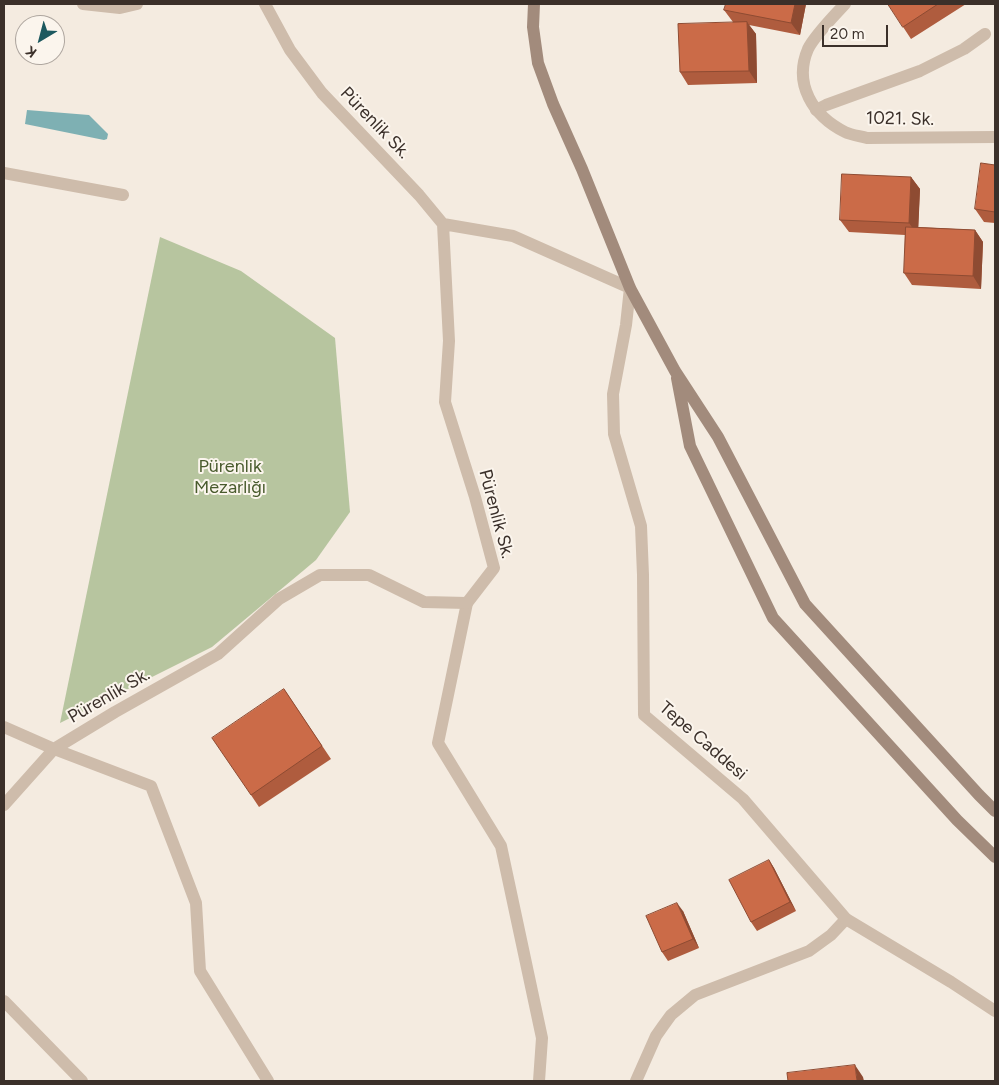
<!DOCTYPE html>
<html>
<head>
<meta charset="utf-8">
<style>
	body { margin:0 }
	#map { position:relative; width:999px; height:1085px; overflow:hidden; background:#f4ebe0; font-family:Figtree,sans-serif }
	canvas { display:block }
	.frame { position:absolute; inset:0; border:5px solid #3b302a; pointer-events:none }
	.north { position:absolute; left:15px; top:15px; width:50px; height:50px; box-sizing:border-box; background:#fbf5ed; border:1px solid #aea69f; border-radius:50%; rotate:217deg; font-size:14px; font-weight:700; line-height:20px; text-align:center; color:#3b302a }
	.north::after { content:''; display:block; margin:auto; width:18px; height:22px; background:#1d595f; clip-path:polygon(50% 0,100% 100%,50% 72%,0 100%) }
	.scale { position:absolute; left:822px; top:25px; width:66px; height:22px; box-sizing:border-box; border:2px solid #3b302a; border-top:0; padding-left:6px; font-size:15px; line-height:18px; white-space:nowrap; color:#3b302a; -webkit-text-stroke:4px #fbf5ed; paint-order:stroke }
</style>
</head>
<body>
<div id="map">
<canvas width="999" height="1085"></canvas>
<div class="frame"></div>
<div class="north">K</div>
<div class="scale">20 m</div>
</div>
<script>
const ctx = document.querySelector('canvas').getContext('2d');
ctx.lineJoin = 'round';
function paint(path, color) { ctx.fillStyle = color; ctx.fill(path, 'evenodd'); }
function stroke(path, color, width, dash) { ctx.strokeStyle = color; ctx.lineWidth = width; ctx.lineCap = dash ? 'butt' : 'round'; ctx.setLineDash(dash || []); ctx.stroke(path); }
function label(font, color, halo, rows, align = 'center') {
  ctx.font = font + ' Figtree,sans-serif'; ctx.lineWidth = 4; ctx.setLineDash([]); ctx.textBaseline = 'middle'; ctx.strokeStyle = halo; ctx.fillStyle = color; for (const [text, x, y, turn = 0] of rows) {
    ctx.save(); ctx.translate(x, y); ctx.rotate((+turn || 0) * Math.PI / 180); ctx.textAlign = isNaN(turn) ? turn : align; if (halo) ctx.strokeText(text, 0, 0); ctx.fillText(text, 0, 0); ctx.restore();
  }
}
paint(new Path2D(`
	M 160,237 L 241,271 L 335,338 L 350,512 L 316,560 L 212,647 L 60,723 Z`), '#b7c59f');
paint(new Path2D(`
	M 27,110 L 89,115 L 108,134 L 107,139 L 104,140 L 25,124 Z`), '#7eb0b3');
stroke(new Path2D(`
	M 816,110 L 826,105 L 920,71 L 964,49 L 985,34
	M 4,173 L 123,195
	M 467,603 L 438,743 L 501,846 L 542,1038 L 539,1081
	M 54,749 L 151,786 L 196,903 L 200,971 L 268,1081
	M 636,1081 L 656,1036 L 663,1026 L 671,1015 L 695,995 L 809,951 L 831,935 L 846,919`), '#cebcab', 12);
stroke(new Path2D(`
	M 83,4 L 120,8 L 137,4
	M 845,4 C 834,16 815,35 808,49 C 793,84 813,116 845,132 C 851,135 860,136 867,138 L 995,137
	M 443,224 L 513,236 L 630,288 L 626,325 L 613,394 L 614,434 L 641,526 L 643,575 L 644,715 L 743,799 L 846,919 L 951,982 L 995,1011
	M 4,727 L 54,749
	M 4,805 L 54,749 L 115,712 L 218,654 L 279,599 L 320,575 L 369,575 L 424,602 L 467,603 L 494,568 L 475,497 L 445,402 L 449,341 L 443,224 L 419,195 L 322,93 L 290,50 L 265,4
	M 4,1001 L 82,1081`), '#cebcab', 12);
stroke(new Path2D(`
	M 534,4 L 533,27 L 538,63 L 553,104 L 582,169 L 630,288 L 675,371 L 718,437 L 805,604 L 979,795 L 995,811
	M 677,378 L 690,446 L 773,618 L 957,820 L 995,857`), '#a28b7c', 12);
paint(new Path2D(`
	M 726,4 L 806,4 L 800,35 L 749,25 L 756,34 L 757,83 L 688,85 L 680,72 L 733,22 L 724,10 Z
	M 888,4 L 966,4 L 911,39 Z
	M 995,165 L 995,223 L 984,222 L 975,209 Z
	M 911,177 L 920,189 L 918,227 L 975,230 L 983,242 L 981,289 L 912,285 L 904,273 L 905,235 L 849,232 L 840,220 Z
	M 284,689 L 331,759 L 259,807 L 251,795 Z
	M 769,860 L 774,868 L 796,911 L 757,931 L 751,922 Z
	M 683,911 L 699,948 L 668,961 L 662,952 Z`), '#af5c3e');
paint(new Path2D(`
	M 795,4 L 806,4 L 800,35 L 791,23 Z
	M 747,22 L 756,34 L 757,83 L 749,71 Z
	M 911,177 L 920,189 L 918,236 L 909,223 Z
	M 975,230 L 983,242 L 981,289 L 973,276 Z
	M 769,860 L 774,868 L 796,911 L 790,902 Z
	M 677,903 L 683,911 L 699,948 L 693,939 Z
	M 855,1065 L 863,1077 L 864,1081 L 857,1081 Z`), '#8e4b32');
const building = new Path2D(`
	M 726,4 L 795,4 L 791,23 L 724,10 Z
	M 888,4 L 938,4 L 903,27 Z
	M 747,22 L 749,71 L 680,72 L 678,24 Z
	M 981,163 L 995,165 L 995,212 L 975,209 Z
	M 842,174 L 911,177 L 909,223 L 840,220 Z
	M 906,227 L 975,230 L 973,276 L 904,273 Z
	M 284,689 L 322,746 L 251,795 L 212,738 Z
	M 769,860 L 790,902 L 751,922 L 729,880 Z
	M 677,903 L 693,939 L 662,952 L 646,916 Z
	M 855,1065 L 857,1081 L 788,1081 L 787,1073 Z`);
paint(building, '#cb6b48');
stroke(building, '#8e4b32', 1);
label('18px', '#3b302a', '#fbf5ed', [
	["1021. Sk.",900,119,1],
	["Pürenlik Sk.",375,123,46],
	["Pürenlik Sk.",496,514,75],
	["Pürenlik Sk.",109,696,-30],
	["Tepe Caddesi",703,741,41]
]);
label('18px', '#495b2d', '#fbf5ed', [
	["Pürenlik",230,467],
	["Mezarlığı",230,488]
]);
</script>
</body>
</html>
